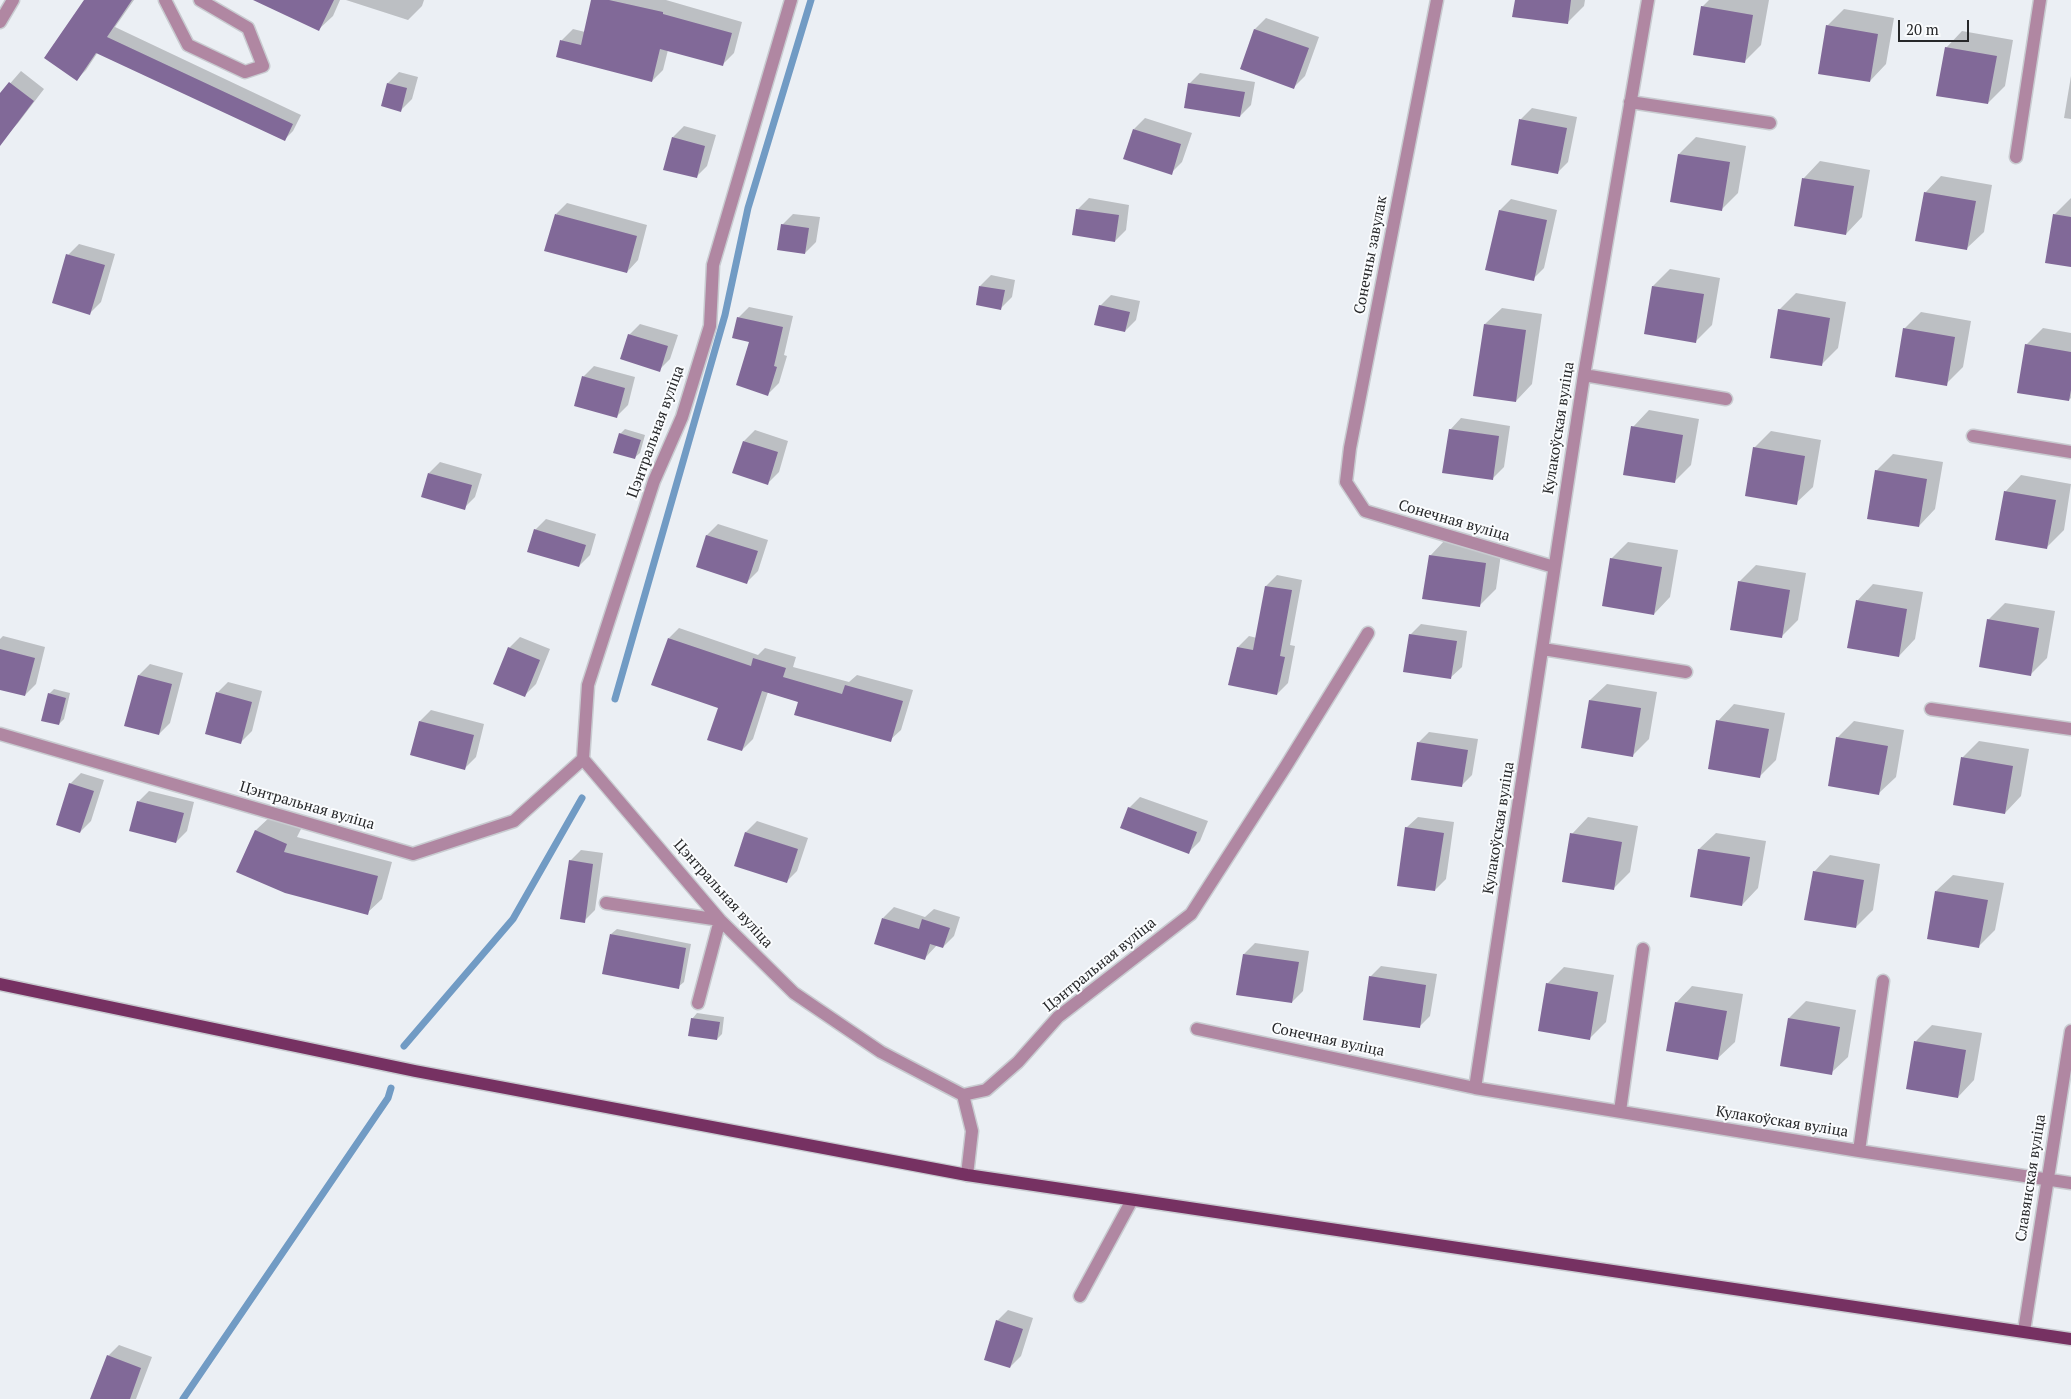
<!DOCTYPE html>
<html>
<head>
<meta charset="utf-8">
<style>
	body { margin:0 }
	#map { position:relative; width:2071px; height:1399px; overflow:hidden; background:#ebeff4; font-family:"PT Serif",serif }
	canvas { display:block }
	.scale { position:absolute; left:1898px; top:20px; width:71px; height:22px; box-sizing:border-box; border:2px solid #27282a; border-top:0; padding-left:6px; font-size:15px; line-height:18px; white-space:nowrap; color:#27282a; -webkit-text-stroke:4px #fafcfe; paint-order:stroke }
</style>
</head>
<body>
<div id="map">
<canvas width="2071" height="1399"></canvas>
<div class="scale">20 m</div>
</div>
<script>
const ctx = document.querySelector('canvas').getContext('2d');
ctx.lineJoin = 'round';
function paint(path, color) { ctx.fillStyle = color; ctx.fill(path, 'evenodd'); }
function stroke(path, color, width, dash) { ctx.strokeStyle = color; ctx.lineWidth = width; ctx.lineCap = dash ? 'butt' : 'round'; ctx.setLineDash(dash || []); ctx.stroke(path); }
function label(font, color, halo, rows, align = 'center') {
  ctx.font = font + ' "PT Serif",serif'; ctx.lineWidth = 4; ctx.setLineDash([]); ctx.textBaseline = 'middle'; ctx.strokeStyle = halo; ctx.fillStyle = color; for (const [text, x, y, turn = 0] of rows) {
    ctx.save(); ctx.translate(x, y); ctx.rotate((+turn || 0) * Math.PI / 180); ctx.textAlign = isNaN(turn) ? turn : align; if (halo) ctx.strokeText(text, 0, 0); ctx.fillText(text, 0, 0); ctx.restore();
  }
}
paint(new Path2D(`
	M 86,0 L 134,0 L 115,27 L 301,115 L 293,131 L 284,140 L 98,52 L 86,70 L 77,79 Z
	M 256,0 L 340,0 L 333,16 L 319,29 Z
	M 346,0 L 424,0 L 422,6 L 408,20 Z
	M 592,0 L 666,0 L 742,22 L 734,53 L 723,64 L 668,50 L 663,70 L 652,81 L 557,57 L 562,40 L 573,29 L 585,32 Z
	M 1516,0 L 1585,0 L 1584,6 L 1567,23 Z
	M 1709,0 L 1769,0 L 1761,45 L 1744,62 L 1702,7 Z
	M 1844,9 L 1894,18 L 1886,64 L 1870,81 L 1827,26 Z
	M 1266,18 L 1319,37 L 1305,76 L 1294,87 L 1241,69 L 1255,29 Z
	M 1962,31 L 2013,40 L 2005,86 L 1988,103 L 1946,48 Z
	M 21,71 L 44,89 L 18,123 L 8,134 L 0,128 L 0,95 Z
	M 399,72 L 418,77 L 412,99 L 401,110 L 383,106 L 388,83 Z
	M 1200,73 L 1255,82 L 1251,105 L 1240,116 L 1189,84 Z
	M 2071,76 L 2071,119 L 2064,118 Z
	M 1532,108 L 1577,117 L 1568,162 L 1557,173 L 1512,164 L 1521,119 Z
	M 1145,118 L 1192,133 L 1182,162 L 1171,173 L 1134,129 Z
	M 684,126 L 716,135 L 707,166 L 696,177 L 673,137 Z
	M 1696,137 L 1746,146 L 1738,193 L 1721,210 L 1671,201 L 1679,154 Z
	M 1820,161 L 1870,170 L 1862,217 L 1846,234 L 1796,225 L 1804,178 Z
	M 1941,176 L 1992,185 L 1984,232 L 1967,248 L 1925,193 Z
	M 1089,198 L 1129,205 L 1126,230 L 1115,241 L 1078,209 Z
	M 2071,198 L 2071,266 L 2054,215 Z
	M 1511,199 L 1557,210 L 1544,268 L 1533,279 L 1500,210 Z
	M 567,203 L 647,225 L 638,260 L 627,272 L 556,214 Z
	M 793,214 L 820,217 L 816,242 L 805,253 L 782,225 Z
	M 79,244 L 115,254 L 101,302 L 90,313 L 68,255 Z
	M 1670,269 L 1720,278 L 1712,325 L 1696,341 L 1646,333 L 1653,286 Z
	M 991,275 L 1015,280 L 1012,297 L 1001,308 L 980,286 Z
	M 1796,293 L 1846,302 L 1838,348 L 1821,365 L 1779,310 Z
	M 1111,295 L 1140,301 L 1136,320 L 1125,331 L 1100,306 Z
	M 749,307 L 793,316 L 784,355 L 787,356 L 779,383 L 768,394 L 751,341 L 738,318 Z
	M 1502,308 L 1542,314 L 1532,384 L 1516,401 L 1485,324 Z
	M 1921,312 L 1971,321 L 1963,367 L 1946,384 L 1904,329 Z
	M 640,324 L 678,335 L 670,359 L 659,370 L 629,335 Z
	M 2043,328 L 2071,333 L 2071,398 L 2069,400 L 2026,345 Z
	M 594,366 L 635,377 L 628,405 L 617,416 L 583,377 Z
	M 1649,410 L 1699,419 L 1691,465 L 1674,482 L 1633,427 Z
	M 1461,418 L 1510,426 L 1504,467 L 1493,478 L 1450,430 Z
	M 625,429 L 645,435 L 640,453 L 634,458 L 620,434 Z
	M 755,430 L 788,441 L 779,472 L 768,483 L 744,441 Z
	M 1771,431 L 1821,440 L 1813,487 L 1796,503 L 1754,448 Z
	M 1893,454 L 1943,462 L 1935,509 L 1919,526 L 1876,471 Z
	M 440,462 L 482,474 L 475,497 L 464,508 L 429,473 Z
	M 2021,475 L 2071,484 L 2064,530 L 2047,547 L 2005,492 Z
	M 546,519 L 596,534 L 590,555 L 579,566 L 535,530 Z
	M 718,524 L 768,540 L 758,571 L 747,582 L 697,567 L 707,535 Z
	M 1446,539 L 1502,547 L 1496,589 L 1479,606 L 1430,556 Z
	M 1628,542 L 1678,550 L 1670,597 L 1654,614 L 1611,559 Z
	M 1756,565 L 1806,573 L 1798,620 L 1781,637 L 1739,582 Z
	M 1277,575 L 1302,580 L 1290,645 L 1295,646 L 1288,683 L 1277,694 L 1238,647 L 1249,636 L 1257,638 L 1266,586 Z
	M 1873,584 L 1923,592 L 1915,639 L 1899,656 L 1857,601 Z
	M 2005,603 L 2055,611 L 2047,658 L 2030,675 L 1988,620 Z
	M 1421,624 L 1467,631 L 1462,667 L 1450,678 L 1410,635 Z
	M 679,628 L 758,655 L 765,648 L 796,657 L 793,667 L 849,682 L 857,675 L 913,690 L 901,730 L 890,740 L 799,702 L 768,692 L 753,739 L 742,750 L 719,707 L 669,638 Z
	M 3,636 L 45,647 L 36,684 L 25,695 L 0,689 L 0,639 Z
	M 520,637 L 550,649 L 536,684 L 525,695 L 509,648 Z
	M 150,664 L 183,673 L 170,723 L 159,734 L 139,675 Z
	M 228,682 L 262,691 L 252,731 L 241,742 L 217,693 Z
	M 1607,684 L 1657,692 L 1649,739 L 1632,756 L 1590,700 Z
	M 54,689 L 70,693 L 64,719 L 59,724 L 49,694 Z
	M 1734,704 L 1785,713 L 1776,760 L 1760,776 L 1718,721 Z
	M 431,710 L 484,724 L 476,757 L 465,768 L 411,755 L 420,721 Z
	M 1854,721 L 1904,730 L 1896,777 L 1879,793 L 1837,738 Z
	M 1429,732 L 1478,739 L 1472,775 L 1461,786 L 1418,743 Z
	M 1979,741 L 2029,749 L 2021,796 L 2005,813 L 1955,804 L 1963,757 Z
	M 81,773 L 104,780 L 91,821 L 80,832 L 70,784 Z
	M 149,791 L 194,802 L 187,831 L 176,842 L 138,802 Z
	M 1140,797 L 1208,821 L 1200,841 L 1189,852 L 1129,808 Z
	M 271,816 L 301,829 L 297,837 L 392,862 L 382,899 L 367,913 L 238,871 L 256,830 Z
	M 1418,817 L 1454,822 L 1446,879 L 1435,890 L 1406,828 Z
	M 1588,817 L 1638,826 L 1630,872 L 1613,889 L 1572,834 Z
	M 757,821 L 808,838 L 797,871 L 786,882 L 735,865 L 746,832 Z
	M 1716,833 L 1766,841 L 1758,888 L 1742,905 L 1699,849 Z
	M 581,850 L 603,853 L 595,910 L 584,921 L 570,861 Z
	M 1830,855 L 1880,864 L 1873,910 L 1856,927 L 1814,872 Z
	M 1953,875 L 2004,883 L 1995,930 L 1978,947 L 1936,891 Z
	M 894,907 L 925,917 L 934,909 L 960,917 L 954,936 L 943,947 L 937,945 L 925,958 L 883,918 Z
	M 617,929 L 691,944 L 684,982 L 678,987 L 611,934 Z
	M 1255,943 L 1309,951 L 1303,991 L 1292,1002 L 1238,994 L 1244,954 Z
	M 1381,966 L 1437,974 L 1430,1016 L 1419,1027 L 1370,977 Z
	M 1564,967 L 1614,975 L 1606,1022 L 1589,1039 L 1547,984 Z
	M 1692,986 L 1743,994 L 1735,1042 L 1718,1058 L 1676,1003 Z
	M 1806,1001 L 1856,1010 L 1848,1057 L 1831,1073 L 1781,1065 L 1789,1018 Z
	M 697,1013 L 724,1017 L 722,1034 L 717,1039 L 692,1019 Z
	M 1932,1025 L 1982,1033 L 1974,1080 L 1958,1097 L 1916,1041 Z
	M 1008,1310 L 1033,1318 L 1021,1356 L 1010,1367 L 997,1321 Z
	M 119,1345 L 152,1357 L 136,1399 L 94,1399 L 108,1356 Z`), '#0003');
stroke(new Path2D(`
	M 615,699 L 725,315 L 748,208 L 811,0
	M 404,1046 L 513,919 L 582,798
	M 183,1399 L 388,1098 L 391,1088`), '#719bc4', 7);
paint(new Path2D(`
	M 84,0 L 132,0 L 107,37 L 293,124 L 285,141 L 96,53 L 77,81 L 44,58 Z
	M 253,0 L 334,0 L 319,31 Z
	M 591,0 L 609,0 L 663,12 L 663,14 L 732,33 L 723,66 L 660,49 L 652,82 L 556,57 L 560,40 L 581,45 Z
	M 1515,0 L 1571,0 L 1568,24 L 1512,17 Z
	M 1701,6 L 1753,15 L 1745,63 L 1693,55 Z
	M 1826,25 L 1878,34 L 1870,82 L 1818,74 Z
	M 1254,29 L 1309,48 L 1294,89 L 1240,69 Z
	M 1945,47 L 1997,56 L 1988,104 L 1936,96 Z
	M 9,82 L 34,101 L 0,146 L 0,93 Z
	M 387,83 L 407,88 L 401,112 L 381,106 Z
	M 1188,83 L 1245,92 L 1240,117 L 1184,108 Z
	M 1519,119 L 1567,128 L 1558,174 L 1511,165 Z
	M 1133,129 L 1181,144 L 1172,175 L 1123,159 Z
	M 672,137 L 705,146 L 697,178 L 663,170 Z
	M 1678,154 L 1730,162 L 1722,211 L 1670,202 Z
	M 1802,178 L 1854,186 L 1846,235 L 1794,226 Z
	M 1924,192 L 1976,201 L 1967,250 L 1915,241 Z
	M 1076,209 L 1119,215 L 1115,242 L 1072,235 Z
	M 1499,210 L 1547,220 L 1534,281 L 1485,270 Z
	M 555,214 L 637,236 L 627,273 L 544,251 Z
	M 2053,214 L 2071,217 L 2071,267 L 2045,263 Z
	M 781,224 L 809,228 L 805,254 L 777,250 Z
	M 66,254 L 105,265 L 90,315 L 52,303 Z
	M 979,286 L 1005,290 L 1001,310 L 976,305 Z
	M 1652,286 L 1704,294 L 1696,343 L 1644,334 Z
	M 1099,305 L 1130,312 L 1125,332 L 1094,325 Z
	M 1778,309 L 1830,318 L 1822,366 L 1770,358 Z
	M 737,317 L 783,327 L 774,366 L 777,367 L 768,396 L 736,385 L 749,342 L 732,338 Z
	M 1484,324 L 1526,330 L 1516,402 L 1473,396 Z
	M 1903,328 L 1955,337 L 1947,386 L 1895,377 Z
	M 628,334 L 668,346 L 660,372 L 620,359 Z
	M 2025,344 L 2071,352 L 2071,390 L 2069,401 L 2017,393 Z
	M 582,376 L 625,388 L 617,418 L 574,406 Z
	M 1631,426 L 1683,435 L 1675,483 L 1623,475 Z
	M 1449,429 L 1499,436 L 1493,480 L 1442,473 Z
	M 619,433 L 641,440 L 635,459 L 613,453 Z
	M 743,441 L 778,452 L 768,485 L 732,473 Z
	M 1753,447 L 1805,456 L 1797,505 L 1745,496 Z
	M 1875,470 L 1927,479 L 1919,527 L 1867,519 Z
	M 428,473 L 472,485 L 465,510 L 421,497 Z
	M 2004,491 L 2056,500 L 2047,549 L 1995,540 Z
	M 534,529 L 586,545 L 579,567 L 527,552 Z
	M 706,535 L 758,551 L 747,584 L 696,567 Z
	M 1429,555 L 1486,563 L 1480,607 L 1422,599 Z
	M 1610,558 L 1662,567 L 1654,615 L 1602,606 Z
	M 1738,581 L 1790,590 L 1782,638 L 1730,630 Z
	M 1265,586 L 1292,590 L 1280,656 L 1285,657 L 1277,695 L 1228,685 L 1237,647 L 1253,650 Z
	M 1856,600 L 1907,609 L 1899,657 L 1847,648 Z
	M 1987,619 L 2039,628 L 2031,676 L 1979,667 Z
	M 1409,634 L 1457,641 L 1451,679 L 1403,672 Z
	M 668,638 L 751,666 L 753,658 L 786,668 L 783,677 L 842,694 L 845,685 L 903,701 L 891,742 L 794,715 L 798,702 L 762,691 L 742,751 L 707,740 L 718,708 L 651,685 Z
	M 508,647 L 540,660 L 525,697 L 493,684 Z
	M 0,649 L 35,658 L 25,696 L 0,690 Z
	M 138,675 L 172,684 L 159,735 L 124,726 Z
	M 216,692 L 252,702 L 241,744 L 205,734 Z
	M 48,693 L 66,698 L 59,725 L 41,721 Z
	M 1589,700 L 1641,708 L 1633,757 L 1581,748 Z
	M 1716,720 L 1769,729 L 1760,778 L 1708,769 Z
	M 419,721 L 474,735 L 465,770 L 410,755 Z
	M 1836,737 L 1888,746 L 1879,795 L 1828,786 Z
	M 1417,742 L 1468,750 L 1462,787 L 1411,780 Z
	M 1961,757 L 2013,766 L 2005,814 L 1953,805 Z
	M 69,783 L 94,791 L 80,833 L 56,825 Z
	M 137,801 L 184,813 L 176,843 L 129,831 Z
	M 1128,807 L 1197,832 L 1189,854 L 1120,828 Z
	M 1405,827 L 1444,833 L 1435,891 L 1397,886 Z
	M 255,830 L 287,844 L 284,852 L 378,876 L 368,915 L 285,893 L 236,872 Z
	M 745,832 L 798,849 L 787,883 L 734,866 Z
	M 1570,833 L 1622,842 L 1614,890 L 1562,882 Z
	M 1698,849 L 1750,857 L 1742,906 L 1690,897 Z
	M 569,860 L 593,864 L 585,923 L 560,919 Z
	M 1813,871 L 1864,880 L 1856,928 L 1804,920 Z
	M 1935,891 L 1988,900 L 1979,948 L 1927,939 Z
	M 882,918 L 919,929 L 922,919 L 950,928 L 943,948 L 930,944 L 925,960 L 874,944 Z
	M 610,934 L 686,948 L 679,989 L 602,974 Z
	M 1243,954 L 1299,962 L 1292,1003 L 1236,995 Z
	M 1369,976 L 1426,985 L 1420,1028 L 1363,1020 Z
	M 1546,983 L 1598,992 L 1590,1040 L 1538,1031 Z
	M 1675,1002 L 1727,1011 L 1718,1060 L 1666,1051 Z
	M 691,1018 L 720,1022 L 717,1040 L 688,1036 Z
	M 1788,1018 L 1840,1027 L 1832,1075 L 1780,1066 Z
	M 1914,1041 L 1966,1050 L 1958,1098 L 1906,1089 Z
	M 996,1320 L 1023,1329 L 1010,1368 L 984,1360 Z
	M 107,1355 L 141,1368 L 130,1399 L 90,1399 Z`), '#816998');
const minor = new Path2D(`
	M 165,0 L 188,45 L 245,72 L 263,66 L 248,28 L 200,0
	M 1437,0 L 1350,448 L 1346,482 L 1365,511 L 1554,567
	M 0,22 L 13,0
	M 1630,102 L 1770,123
	M 2016,157 L 2040,0
	M 1584,375 L 1726,399
	M 1973,436 L 2071,452
	M 1543,649 L 1686,672
	M 1931,709 L 2071,729
	M 0,734 L 413,854 L 514,821 L 583,759 L 588,685 L 654,481 L 682,417 L 710,326 L 713,265 L 791,0
	M 583,759 L 720,920 L 794,993 L 881,1052 L 963,1095 L 986,1090 L 1018,1062 L 1058,1017 L 1191,914 L 1286,766 L 1368,633
	M 606,903 L 720,920 L 698,1003
	M 1197,1029 L 1475,1088 L 1859,1151 L 2071,1183
	M 1475,1088 L 1584,375 L 1648,0
	M 963,1095 L 972,1131 L 967,1175
	M 1620,1111 L 1643,949
	M 1859,1151 L 1883,981
	M 1080,1296 L 1132,1200
	M 2024,1331 L 2071,1031`);
const major = new Path2D(`
	M 0,984 L 415,1071 L 967,1175 L 2071,1339`);
stroke(minor, '#c8cbd0', 15);
stroke(major, '#c8cbd0', 15);
stroke(minor, '#b087a2', 12);
stroke(major, '#763162', 12);
label('15px', '#27282a', '#fafcfe', [
	["Сонечны завулак",1371,255,-79],
	["Кулакоўская вуліца",1559,428,-81],
	["Цэнтральная вуліца",656,432,-70],
	["Сонечная вуліца",1454,521,16],
	["Цэнтральная вуліца",307,806,16],
	["Кулакоўская вуліца",1499,828,-81],
	["Цэнтральная вуліца",723,894,48],
	["Цэнтральная вуліца",1100,965,-39],
	["Сонечная вуліца",1328,1040,12],
	["Кулакоўская вуліца",1782,1122,9],
	["Славянская вуліца",2031,1178,-81]
]);
</script>
</body>
</html>
